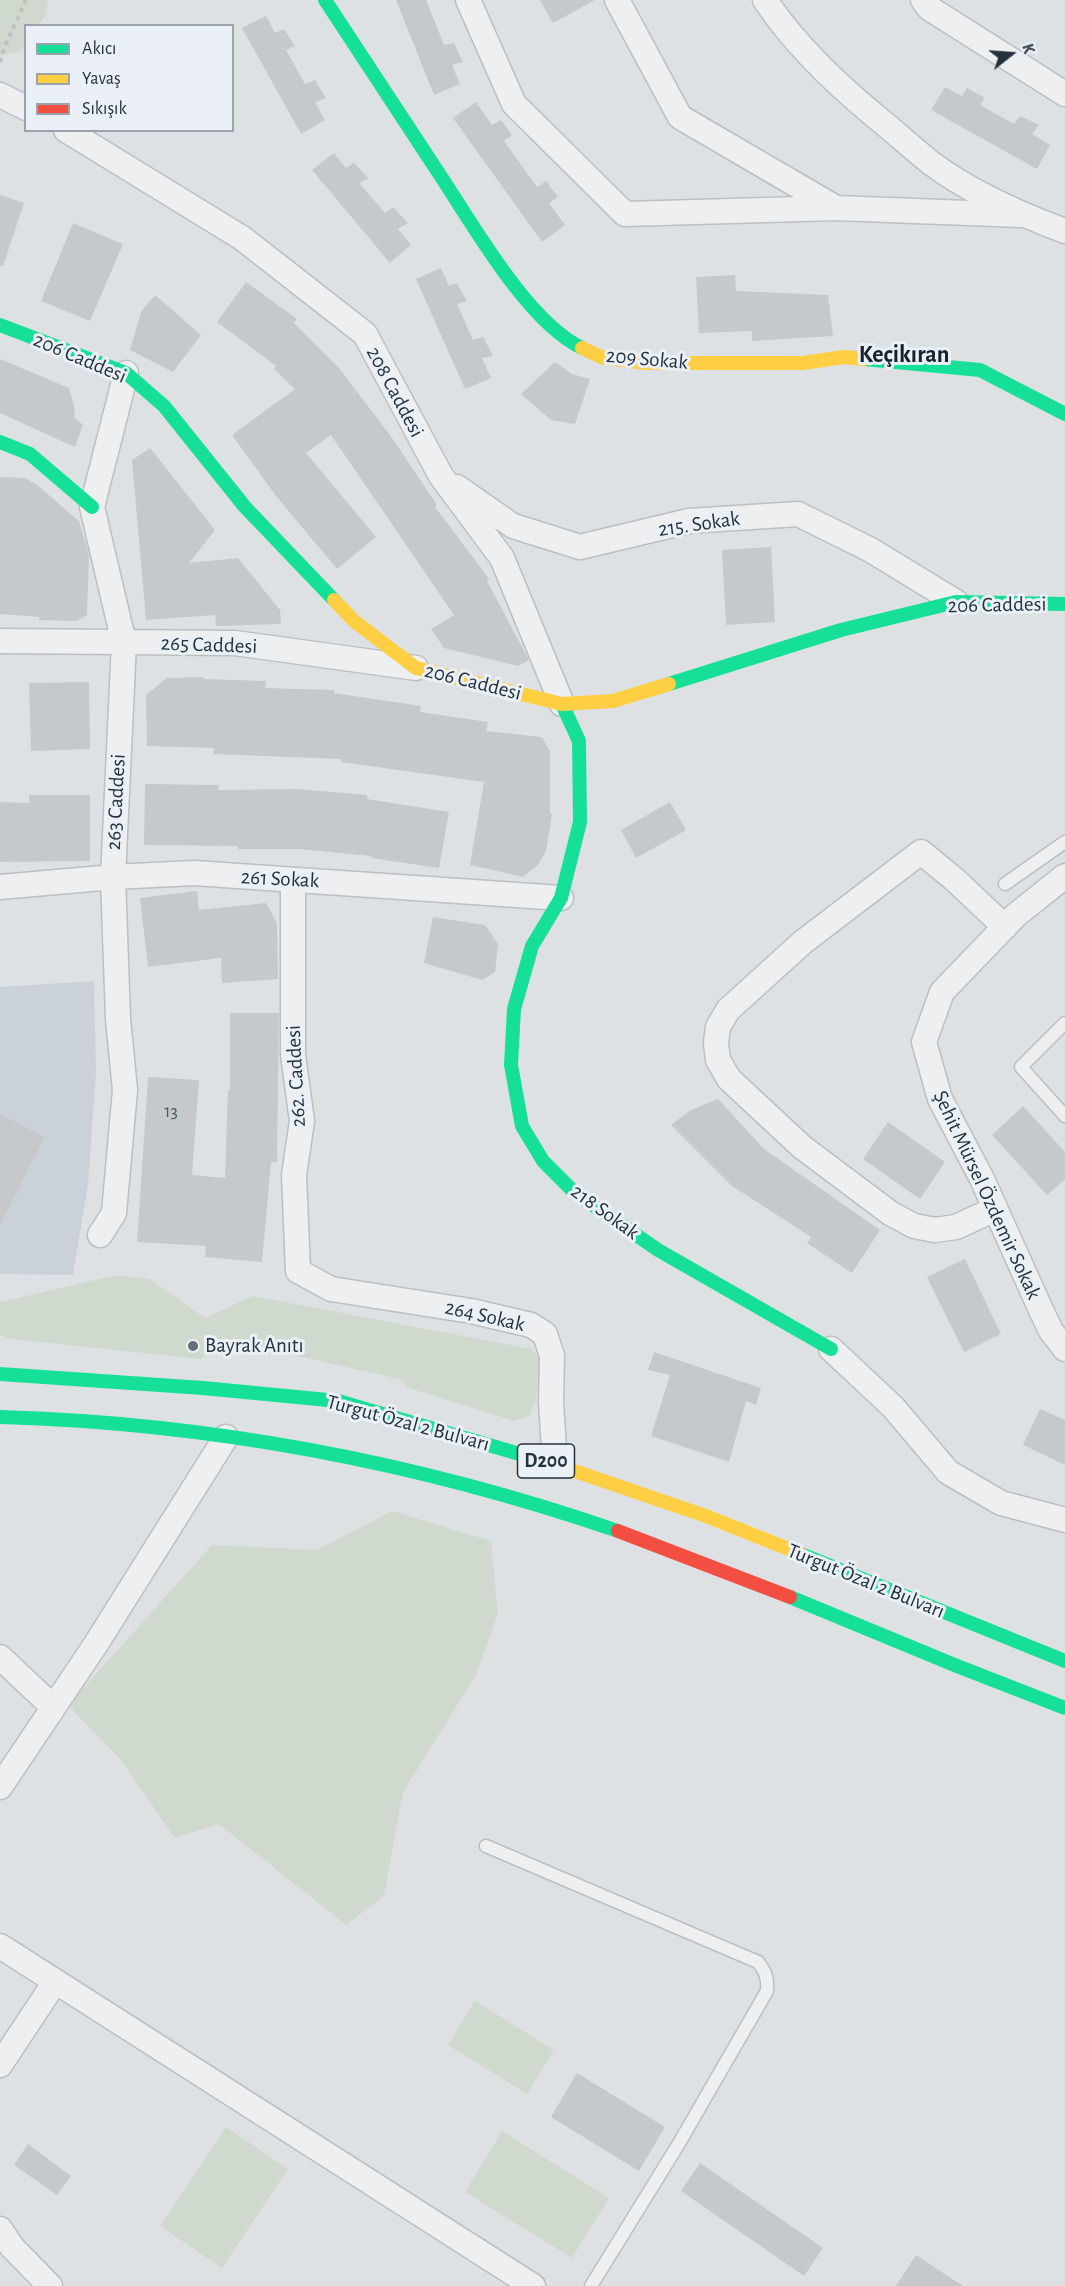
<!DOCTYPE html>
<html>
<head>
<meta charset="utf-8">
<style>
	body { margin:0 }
	#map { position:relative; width:1065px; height:2286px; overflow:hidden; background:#dee1e4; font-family:"Alegreya Sans",sans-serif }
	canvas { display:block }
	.legend { position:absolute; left:24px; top:24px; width:210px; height:108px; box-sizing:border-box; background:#eaf0f5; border:2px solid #9ba4ac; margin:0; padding:8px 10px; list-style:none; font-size:18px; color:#24323e }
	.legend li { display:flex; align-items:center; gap:12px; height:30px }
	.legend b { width:30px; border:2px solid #9ba4ac }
	.north { position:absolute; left:981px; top:24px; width:60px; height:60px; -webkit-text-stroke:4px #eaf0f5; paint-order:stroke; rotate:73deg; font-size:16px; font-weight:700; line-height:24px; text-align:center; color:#24323e }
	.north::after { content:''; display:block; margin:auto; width:21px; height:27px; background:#24323e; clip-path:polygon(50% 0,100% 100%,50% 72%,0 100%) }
</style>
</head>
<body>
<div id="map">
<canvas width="1065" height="2286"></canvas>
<ul class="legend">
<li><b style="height:8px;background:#16e098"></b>Akıcı</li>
<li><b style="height:8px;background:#ffcf43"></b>Yavaş</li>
<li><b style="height:8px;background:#f24e42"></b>Sıkışık</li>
</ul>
<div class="north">K</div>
</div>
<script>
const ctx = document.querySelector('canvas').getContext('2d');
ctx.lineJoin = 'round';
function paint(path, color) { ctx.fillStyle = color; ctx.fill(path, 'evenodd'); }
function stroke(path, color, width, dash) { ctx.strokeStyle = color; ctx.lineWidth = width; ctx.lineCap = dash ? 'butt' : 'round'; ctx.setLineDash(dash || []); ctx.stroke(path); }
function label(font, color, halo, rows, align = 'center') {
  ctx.font = font + ' "Alegreya Sans",sans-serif'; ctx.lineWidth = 6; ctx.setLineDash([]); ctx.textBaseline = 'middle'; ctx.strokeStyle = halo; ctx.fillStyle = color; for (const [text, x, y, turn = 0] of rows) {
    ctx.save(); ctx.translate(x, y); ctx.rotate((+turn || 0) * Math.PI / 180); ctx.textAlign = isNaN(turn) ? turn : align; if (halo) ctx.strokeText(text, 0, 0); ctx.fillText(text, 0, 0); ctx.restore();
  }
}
paint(new Path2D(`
	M 94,981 L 96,1072 L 88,1185 L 73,1275 L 0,1274 L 0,987 Z`), '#cbd1d8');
paint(new Path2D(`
	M 0,0 L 48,0 L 45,17 L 39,25 L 26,26 L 25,45 L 22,51 L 0,56 Z
	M 117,1275 L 150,1279 L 205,1318 L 253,1296 L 531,1349 L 540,1359 L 536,1398 L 530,1416 L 514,1421 L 409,1388 L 399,1379 L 224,1339 L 201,1359 L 11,1339 L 0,1335 L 0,1302 Z
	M 392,1511 L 491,1541 L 498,1614 L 476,1675 L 403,1792 L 384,1896 L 346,1925 L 219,1824 L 175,1838 L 120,1759 L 68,1705 L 212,1545 L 317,1550 Z
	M 475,2001 L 554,2050 L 527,2094 L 448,2045 Z
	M 226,2127 L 288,2169 L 222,2268 L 160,2226 Z
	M 502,2131 L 609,2198 L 572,2258 L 465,2192 Z`), '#d0d9cd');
paint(new Path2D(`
	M 396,0 L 426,0 L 444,45 L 454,43 L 463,62 L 452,65 L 460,84 L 434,95 Z
	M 540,0 L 595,0 L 553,23 Z
	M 266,16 L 275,33 L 284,29 L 295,46 L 286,50 L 305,84 L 315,80 L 326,98 L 315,102 L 325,120 L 301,134 L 242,28 Z
	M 945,87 L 962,96 L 967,88 L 985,98 L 980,105 L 1014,124 L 1020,116 L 1039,125 L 1032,134 L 1050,145 L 1037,169 L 931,110 Z
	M 476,102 L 492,125 L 501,120 L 512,135 L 504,141 L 537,187 L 546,181 L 558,197 L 549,203 L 565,225 L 542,242 L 453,118 Z
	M 334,153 L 346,168 L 354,163 L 368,178 L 359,183 L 385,213 L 393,207 L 408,223 L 398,229 L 411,245 L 390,263 L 312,170 Z
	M 0,195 L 24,203 L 3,266 L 0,266 Z
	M 73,223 L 123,244 L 90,321 L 41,301 Z
	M 441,268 L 449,286 L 457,283 L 467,301 L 457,304 L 473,340 L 483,337 L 493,356 L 482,358 L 491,378 L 465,389 L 416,279 Z
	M 735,275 L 736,291 L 828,295 L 833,336 L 752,341 L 752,331 L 699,333 L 696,277 Z
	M 246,282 L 297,319 L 294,323 L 339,368 L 390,435 L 437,505 L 435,507 L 489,579 L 487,581 L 529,660 L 518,666 L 444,648 L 431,629 L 454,615 L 331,435 L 306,453 L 376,537 L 337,569 L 276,496 L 232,435 L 295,389 L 274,369 L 276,366 L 217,322 Z
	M 155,295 L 201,335 L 173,372 L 130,350 L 141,312 Z
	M 0,359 L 69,388 L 74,406 L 75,418 L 83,425 L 75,447 L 0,413 Z
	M 555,362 L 572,374 L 590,379 L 575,424 L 551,420 L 521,394 Z
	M 150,448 L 215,530 L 189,563 L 238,558 L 280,610 L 281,624 L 216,626 L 215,615 L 146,620 L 132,460 Z
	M 0,477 L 25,478 L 37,485 L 79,521 L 89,555 L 87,615 L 77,621 L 39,620 L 39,617 L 0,614 Z
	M 771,547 L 775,622 L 726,625 L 722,550 Z
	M 203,677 L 203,679 L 266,681 L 265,688 L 334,690 L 334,693 L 421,706 L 420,712 L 488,722 L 486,731 L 542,737 L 550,752 L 550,813 L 552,814 L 546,851 L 538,865 L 523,877 L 470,865 L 484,782 L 341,762 L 341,759 L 213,754 L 214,748 L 147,746 L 146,695 L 167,678 Z
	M 89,682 L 90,749 L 31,751 L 29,683 Z
	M 145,784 L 219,785 L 218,790 L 298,789 L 367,795 L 367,799 L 449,812 L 439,868 L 371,858 L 371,856 L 299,849 L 238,849 L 238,846 L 144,845 Z
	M 29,795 L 90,795 L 90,861 L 0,862 L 0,802 L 29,803 Z
	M 670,802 L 686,830 L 636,858 L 621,830 Z
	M 197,891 L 199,910 L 266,903 L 277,923 L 278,979 L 222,983 L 221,958 L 148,967 L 140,898 Z
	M 433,917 L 485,925 L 498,944 L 495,972 L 482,980 L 424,963 Z
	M 230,1013 L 279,1013 L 277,1162 L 271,1162 L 262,1262 L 205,1257 L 206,1246 L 137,1242 L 148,1077 L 199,1080 L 192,1175 L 225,1178 L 228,1090 L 230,1090 Z
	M 718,1099 L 764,1149 L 880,1230 L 852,1273 L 807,1243 L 811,1237 L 732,1186 L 671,1125 L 691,1110 Z
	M 1023,1106 L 1065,1152 L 1065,1179 L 1047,1195 L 992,1135 Z
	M 0,1114 L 45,1137 L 0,1225 Z
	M 888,1122 L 945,1162 L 920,1199 L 863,1159 Z
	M 965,1259 L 1001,1334 L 964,1352 L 927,1277 Z
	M 654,1352 L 761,1388 L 756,1405 L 746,1401 L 729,1462 L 651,1436 L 670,1375 L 648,1370 Z
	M 1040,1409 L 1065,1420 L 1065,1465 L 1023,1445 Z
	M 577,2073 L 665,2127 L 639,2171 L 551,2117 Z
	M 28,2144 L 71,2176 L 57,2195 L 14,2165 Z
	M 700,2163 L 823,2248 L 804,2276 L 681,2191 Z
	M 916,2255 L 963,2286 L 896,2286 Z`), '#c6c9cc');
const lane = new Path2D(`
	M 1005,884 L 1065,842
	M 1065,1023 L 1021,1067 L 1065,1116
	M 486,1846 L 758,1962 C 766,1972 768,1979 767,1991 L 678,2145 L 591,2286`);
const street = new Path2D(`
	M 468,0 L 514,104 L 625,214 L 836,208 L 1021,215
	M 617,0 L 680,117 L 836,208
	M 765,0 C 795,45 834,82 875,116 C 894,131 912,148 931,163 C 971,193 1019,214 1065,231
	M 923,0 L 929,8 L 1065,94
	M 0,95 L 26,108
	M 66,130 L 242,238 L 365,334 L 441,476 L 502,558 L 562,704
	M 457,487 L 513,526 L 580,547 L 689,521 L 798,514 L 869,549 L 956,602
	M 0,641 L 235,643 L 416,668
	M 1065,876 L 1016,915 L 942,992 L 924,1042 L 940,1099 L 982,1179 L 1041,1310 L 1051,1331 L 1065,1349
	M 293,881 L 293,1055 L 302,1121 L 294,1175 L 298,1271 L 331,1289 L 471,1311 L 531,1325 L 545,1334 L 552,1356 L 551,1402 L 555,1464
	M 0,887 L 113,877 L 194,873 L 561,898
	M 995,1209 L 956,1227 L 935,1230 L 914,1226 L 890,1213 L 802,1147 L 729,1079 L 718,1060 L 716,1043 L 718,1027 L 728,1010 L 803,942 L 921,852 L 954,879 L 1005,927
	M 100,1235 L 114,1213 L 125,1090 L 118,1019 L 113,877 L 124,643 L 92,507 L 126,373
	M 831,1349 L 893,1407 L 948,1472 L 1001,1503 L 1065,1520
	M 0,1657 L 53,1707
	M 0,1787 L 96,1644 L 226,1437
	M 0,1946 L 533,2286
	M 0,2065 L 55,1982
	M 0,2229 L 12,2247 L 50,2286`);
stroke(lane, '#bcbfc2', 15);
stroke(street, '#bcbfc2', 27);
stroke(new Path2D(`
	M 0,62 L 4,48 L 26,0`), '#bdc1c4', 4, [4.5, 4.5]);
stroke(lane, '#edeff1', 12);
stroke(street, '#edeff1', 24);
stroke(new Path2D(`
	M 325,0 C 363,57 400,115 438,172 C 472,223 527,322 582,348
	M 0,325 L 126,373 L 164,406 L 245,507 L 334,600
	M 864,359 L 980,370 L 1065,414
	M 0,442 L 30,454 L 92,507
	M 669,684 L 841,630 L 956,602 L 1065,604
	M 562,704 L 579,741 L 580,822 L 561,898 L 532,946 L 514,1009 L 511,1065 L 522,1126 L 543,1161 L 574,1192 L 658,1250 L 831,1349
	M 0,1374 L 203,1388 L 338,1401 L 554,1464
	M 0,1417 C 210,1423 420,1463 618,1531
	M 801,1554 L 1065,1661
	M 790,1597 L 957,1666 L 1065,1708`), '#16e098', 14);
stroke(new Path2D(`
	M 582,348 L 601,357 L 645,363 L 803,363 L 844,357 L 864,359
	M 334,600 L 354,621 L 416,668 L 562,704 L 613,701 L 669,684
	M 554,1464 L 706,1516 L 801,1554`), '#ffcf43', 14);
stroke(new Path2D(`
	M 618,1531 L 790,1597`), '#f24e42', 14);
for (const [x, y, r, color] of [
	[193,1346,6,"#656f78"]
]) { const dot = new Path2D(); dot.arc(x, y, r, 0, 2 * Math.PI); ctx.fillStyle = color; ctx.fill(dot); stroke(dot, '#eaf0f5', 2); }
label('18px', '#4d5862', null, [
	["13",171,1112]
]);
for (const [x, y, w] of [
	[546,1461,57]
]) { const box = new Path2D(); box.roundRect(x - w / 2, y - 17, w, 34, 4.5); ctx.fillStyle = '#eaf0f5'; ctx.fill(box); stroke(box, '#24323e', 1.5); }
label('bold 20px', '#24323e', null, [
	["D200",546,1461]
]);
label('21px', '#24323e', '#eaf0f5', [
	["206 Caddesi",80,358,23],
	["209 Sokak",647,359,5],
	["208 Caddesi",395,392,62],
	["215. Sokak",699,524,-8],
	["206 Caddesi",997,605,-1],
	["265 Caddesi",209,645,2],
	["206 Caddesi",473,682,14],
	["263 Caddesi",116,802,-87],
	["261 Sokak",280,879,3],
	["262. Caddesi",296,1076,-93],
	["Şehit Mürsel Özdemir Sokak",987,1195,65],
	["218 Sokak",605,1212,36],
	["264 Sokak",485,1316,13],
	["Turgut Özal 2 Bulvarı",408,1423,15],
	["Turgut Özal 2 Bulvarı",866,1581,22]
]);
label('21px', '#24323e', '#eaf0f5', [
	["Bayrak Anıtı",205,1346]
], 'left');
label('bold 24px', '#16232e', '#eaf0f5', [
	["Keçikıran",904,355]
]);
</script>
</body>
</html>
